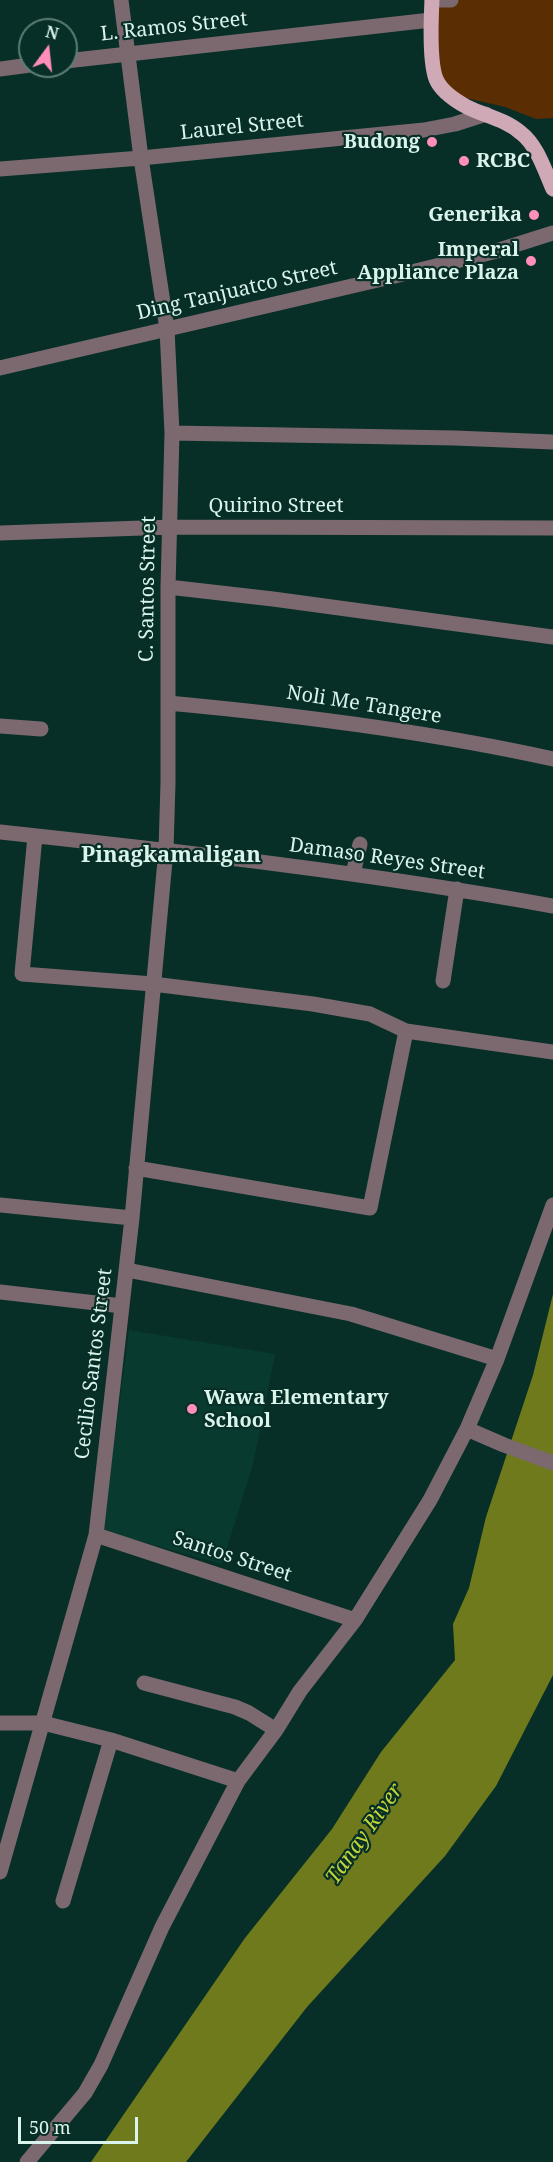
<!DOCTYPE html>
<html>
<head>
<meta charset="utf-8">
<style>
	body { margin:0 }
	#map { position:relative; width:553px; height:2162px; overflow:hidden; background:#072f27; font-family:"Noto Serif",serif }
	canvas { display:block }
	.north { position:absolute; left:18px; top:18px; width:60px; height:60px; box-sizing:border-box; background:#072f27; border:2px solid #5b7e76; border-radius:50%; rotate:15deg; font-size:16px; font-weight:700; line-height:24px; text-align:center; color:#daf4ec }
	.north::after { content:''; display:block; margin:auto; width:21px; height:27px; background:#ff8eba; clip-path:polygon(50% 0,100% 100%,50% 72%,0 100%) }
	.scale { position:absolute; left:18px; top:2117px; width:120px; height:27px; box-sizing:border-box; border:3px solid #daf4ec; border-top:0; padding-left:8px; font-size:18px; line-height:21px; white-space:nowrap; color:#daf4ec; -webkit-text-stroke:4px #072f27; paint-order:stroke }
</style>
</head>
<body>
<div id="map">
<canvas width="553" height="2162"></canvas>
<div class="north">N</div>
<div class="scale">50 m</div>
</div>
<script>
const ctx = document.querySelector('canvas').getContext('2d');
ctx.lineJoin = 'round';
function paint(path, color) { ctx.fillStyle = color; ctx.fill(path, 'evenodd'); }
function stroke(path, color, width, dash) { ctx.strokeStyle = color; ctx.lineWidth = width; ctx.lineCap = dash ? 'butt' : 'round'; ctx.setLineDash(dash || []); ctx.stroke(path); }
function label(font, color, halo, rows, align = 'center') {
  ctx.font = font + ' "Noto Serif",serif'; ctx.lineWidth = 4.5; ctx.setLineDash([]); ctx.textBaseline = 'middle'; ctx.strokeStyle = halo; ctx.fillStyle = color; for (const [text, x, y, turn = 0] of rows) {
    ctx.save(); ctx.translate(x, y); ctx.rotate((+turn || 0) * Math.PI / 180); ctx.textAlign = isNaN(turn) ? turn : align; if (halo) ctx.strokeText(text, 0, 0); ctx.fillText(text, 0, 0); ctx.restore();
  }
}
paint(new Path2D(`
	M 129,1330 L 275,1354 L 253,1464 L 222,1564 L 103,1531 Z`), '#083a30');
paint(new Path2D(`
	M 435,0 L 553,0 L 553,118 L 536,119 L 505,107 L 461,97 L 439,77 Z`), '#5b2d02');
paint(new Path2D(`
	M 553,1294 L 553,1675 L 496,1786 L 445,1856 L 307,2007 L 186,2162 L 91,2162 L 245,1938 L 332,1829 L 381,1752 L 455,1660 L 453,1624 L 469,1588 L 486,1517 L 533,1375 Z`), '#6f7a1d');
stroke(new Path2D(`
	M 432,0 L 451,0
	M 66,61 L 431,20
	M 0,69 L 30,65
	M 0,169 L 141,158 L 424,130 L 455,124 L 486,114
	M 0,368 L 395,276 L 493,252 L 553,233
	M 172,433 L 455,438 L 553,442
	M 0,533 L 171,527 L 553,528
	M 168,587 L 273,599 L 553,637
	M 168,703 C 297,715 427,731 553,759
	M 0,726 L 41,729
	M 0,832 C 185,852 370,873 553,906
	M 35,836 L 22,974 L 153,984 L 313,1004 L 370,1014 L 406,1031 L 553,1052
	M 353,874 L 360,844
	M 443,981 L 457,889
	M 136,1168 L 370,1208 L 406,1031
	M 0,1205 L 132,1218
	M 127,1270 L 351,1314 L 497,1359
	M 0,1292 L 122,1306
	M 467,1429 L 504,1445 L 553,1463
	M 96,1535 L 355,1620
	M 144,1683 L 235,1707 L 249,1713 L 276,1730
	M 0,1723 L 43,1723 L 111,1740 L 238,1781
	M 0,1872 L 96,1535 L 132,1218 L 166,850 L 168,783 L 168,587 L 172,433 L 167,329 L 141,158 L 121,0
	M 63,1901 L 111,1740
	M 27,2162 L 85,2093 L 101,2065 L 162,1927 L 238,1781 L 276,1730 L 300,1691 L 355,1620 L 430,1500 L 467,1429 L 497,1359 L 553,1205`), '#7c696f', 15);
stroke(new Path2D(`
	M 432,0 C 431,20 429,61 436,79 C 441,91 456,101 467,107 C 485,116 505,119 521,133 C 537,145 545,171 553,189`), '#d0a9b6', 15);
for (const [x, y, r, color] of [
	[432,142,6,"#ff8eba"],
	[464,161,6,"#ff8eba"],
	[534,215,6,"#ff8eba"],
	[531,261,6,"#ff8eba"],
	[192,1409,6,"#ff8eba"]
]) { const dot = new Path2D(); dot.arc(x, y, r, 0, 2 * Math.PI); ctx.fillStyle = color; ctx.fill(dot); stroke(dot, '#072f27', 2); }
label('20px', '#daf4ec', '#072f27', [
	["L. Ramos Street",174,27,-6],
	["Laurel Street",242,127,-6],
	["Ding Tanjuatco Street",237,291,-13],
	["Quirino Street",276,506],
	["C. Santos Street",148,589,-89],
	["Noli Me Tangere",364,705,9],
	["Damaso Reyes Street",387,859,8],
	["Cecilio Santos Street",94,1364,-83],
	["Santos Street",232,1557,18]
]);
label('bold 20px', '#daf4ec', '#072f27', [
	["Budong",420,142],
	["RCBC",476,161,"left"],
	["Generika",522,215],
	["Imperal",519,250],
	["Appliance Plaza",519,273],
	["Wawa Elementary",204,1398,"left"],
	["School",204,1421,"left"]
], 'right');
label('italic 21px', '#c3d437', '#072f27', [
	["Tanay River",365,1834,-55]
]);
label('bold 22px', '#daf4ec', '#072f27', [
	["Pinagkamaligan",171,856]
]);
</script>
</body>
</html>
